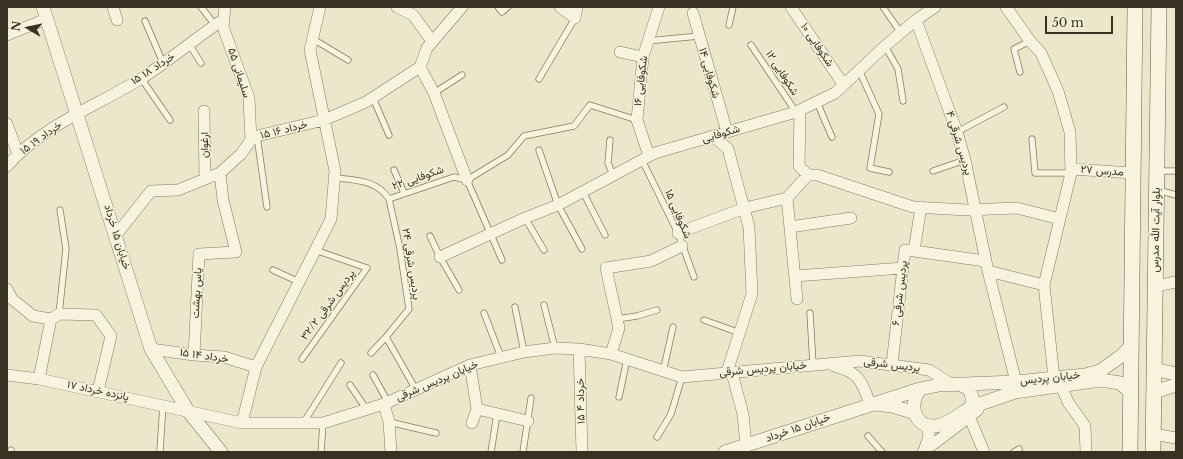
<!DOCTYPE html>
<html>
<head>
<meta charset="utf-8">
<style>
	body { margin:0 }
	#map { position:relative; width:1183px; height:459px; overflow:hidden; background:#ece7cb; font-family:"Libre Baskerville",serif }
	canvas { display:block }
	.frame { position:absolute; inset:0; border:8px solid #393122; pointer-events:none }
	.north { position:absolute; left:8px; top:8px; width:40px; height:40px; -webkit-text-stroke:3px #f4f0da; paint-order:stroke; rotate:279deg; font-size:11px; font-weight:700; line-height:16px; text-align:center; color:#393122 }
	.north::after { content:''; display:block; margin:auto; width:14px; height:18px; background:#393122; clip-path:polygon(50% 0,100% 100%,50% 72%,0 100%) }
	.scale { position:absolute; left:1045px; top:16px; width:68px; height:18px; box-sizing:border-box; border:2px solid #393122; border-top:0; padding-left:5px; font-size:12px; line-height:14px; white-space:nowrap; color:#393122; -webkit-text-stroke:3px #f4f0da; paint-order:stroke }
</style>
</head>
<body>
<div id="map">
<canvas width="1183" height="459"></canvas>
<div class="frame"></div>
<div class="north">N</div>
<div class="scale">50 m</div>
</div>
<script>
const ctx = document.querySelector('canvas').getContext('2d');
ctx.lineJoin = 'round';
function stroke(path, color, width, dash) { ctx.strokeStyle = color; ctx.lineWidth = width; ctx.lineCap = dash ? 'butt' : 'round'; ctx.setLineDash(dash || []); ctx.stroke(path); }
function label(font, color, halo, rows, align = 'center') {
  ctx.font = font + ' "Libre Baskerville",Vazirmatn,serif'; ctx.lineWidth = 3; ctx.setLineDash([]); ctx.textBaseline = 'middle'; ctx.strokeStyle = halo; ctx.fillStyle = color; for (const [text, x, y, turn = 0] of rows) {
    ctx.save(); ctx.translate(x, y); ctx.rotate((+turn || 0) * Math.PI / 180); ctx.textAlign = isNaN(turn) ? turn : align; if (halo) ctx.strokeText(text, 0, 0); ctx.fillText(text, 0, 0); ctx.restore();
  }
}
const service = new Path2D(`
	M 201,7 L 215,25
	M 498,7 L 502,12 L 508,7
	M 883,7 L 901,33
	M 145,21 L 163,63
	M 729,25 L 733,7
	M 313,39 L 348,60
	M 647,41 L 699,36
	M 189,44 L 201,63
	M 751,45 L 796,112
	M 885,46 L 898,69 L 903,101
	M 859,70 L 879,114 L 870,168 L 889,172
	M 1020,72 L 1014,49 L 1030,41
	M 141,78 L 170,120
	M 539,79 L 575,18
	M 434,93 L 462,75
	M 373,98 L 389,135
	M 817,102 L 832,137
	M 957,132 L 1004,107
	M 257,136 L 267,207
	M 1032,139 L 1035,173 L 1071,173
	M 610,140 L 608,163 L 613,175
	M 539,150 L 558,205 L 582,249
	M 642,160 L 678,233 L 694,277
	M 394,170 L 404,193
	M 933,171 L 965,160
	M 1158,171 L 1176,171
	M 335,178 C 355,180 377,180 389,199 L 400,249 L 409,309 L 386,337 L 415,388
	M 467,180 L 508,155 L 524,136 L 574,126 L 590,105 L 637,120
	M 1157,190 L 1176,195
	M 583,192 L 605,235
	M 389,199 L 454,177 L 467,180 L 502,260
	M 525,218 L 544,250
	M 430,236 L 440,257 L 459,290
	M 273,270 L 299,282
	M 544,305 L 555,348
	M 515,307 L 524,352
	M 484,313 L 501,357
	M 810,313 L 813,364
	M 59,314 L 66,249 L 60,210
	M 617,319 L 637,316 L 657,310
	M 704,320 L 740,333
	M 371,353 L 386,337
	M 302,359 L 367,268 L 315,250
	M 663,372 L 673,327
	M 373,375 L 388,402
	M 350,385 L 367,410
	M 619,397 L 627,359
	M 304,422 L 341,363
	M 389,422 L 436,433
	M 868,436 L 882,452
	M 657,437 L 671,414 L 682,377
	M 160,451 L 163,405
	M 11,452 L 11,450
	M 321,452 L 323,423
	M 491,452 L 497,414
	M 523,452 L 531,398
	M 1014,452 L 1019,449`);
const minor = new Path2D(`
	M 113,7 L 117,20
	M 225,7 L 223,27 L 249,98 L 251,140
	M 397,7 L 413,15 L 432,41
	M 560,7 L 575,18 L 577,7
	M 791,7 L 843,84
	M 1006,7 L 1030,41 L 1041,53 L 1058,91 L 1070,132 L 1071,173 L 1044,285 L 1054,378
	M 693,13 L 727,132
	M 916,20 L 957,132 L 965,160 L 988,271 L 1044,285
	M 7,35 L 46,19
	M 620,52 L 643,57
	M 420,67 L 434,93 L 467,180
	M 204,111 L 205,179
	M 800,111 L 799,166 L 808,175
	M 7,124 L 18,154
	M 713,136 L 728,149 L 749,227 L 752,294 L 727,372
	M 649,156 L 637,120 L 643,57 L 659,7
	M 7,166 C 43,125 97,106 142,78 C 170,60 196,38 224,19
	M 1071,169 L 1133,173
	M 787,198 L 797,299
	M 790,227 L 851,218
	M 678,233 L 745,208 L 787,198 L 808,175 L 817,175 L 913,207 L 967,210 L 1017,208 L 1060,219
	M 116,235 L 151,191 L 178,190 L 220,173 L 241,154 L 251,140 L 257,136 L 324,120 L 366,102 L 420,67 L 427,48 L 462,7
	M 914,251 L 985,261
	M 440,257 L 525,218 L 558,205 L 655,153 L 796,112 L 835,93 L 885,46 L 916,20 L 935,7
	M 988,271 L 1016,382
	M 795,276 L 903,268
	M 1155,286 L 1176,282
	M 7,289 L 12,299 L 33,316 L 51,319 L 59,314 L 96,315 L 111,336 L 98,391
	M 151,349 L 194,355 L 224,357 L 256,367
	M 579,349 L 582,452
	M 611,354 L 619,328 L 606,268 L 651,261 L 682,246
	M 194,355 L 199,254 L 236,252 L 223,200 L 220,173
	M 892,364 L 905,250 L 914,251 L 921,207
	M 470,365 L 477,409 L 472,423
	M 834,366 C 860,373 861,380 870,404
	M 732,373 L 743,414 L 746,445
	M 7,375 L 39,379 L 242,423 L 323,423 L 384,404 L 470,365 L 524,352 L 555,348 L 579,349 L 611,354 L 682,377 L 860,361 L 929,370 L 951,384
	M 39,379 L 51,319
	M 1061,386 L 1068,402 L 1085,426 L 1086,452
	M 384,404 L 389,422 L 391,452
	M 477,409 L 528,421
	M 969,416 L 984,452
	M 242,423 L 256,367 L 331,219 L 335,171 L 310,50 L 320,7
	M 1153,434 L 1176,438
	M 924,451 L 929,436 L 927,425
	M 923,452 L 978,410`);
const tertiary = new Path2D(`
	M 43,7 L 151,349 L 188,411 L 221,452
	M 1154,369 L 1176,374
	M 960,384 L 970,390 L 973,401 L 971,407 C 961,413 948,425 936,426 C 913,428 909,404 920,389 L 939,385 L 1016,382 L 1085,375 L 1100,371 L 1121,356 L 1131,346
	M 1154,392 L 1176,385
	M 875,404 L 892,406 L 915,413
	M 971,407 L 1015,392 L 1101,380 L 1120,383 L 1131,393
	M 725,452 L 920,389`);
const secondary = new Path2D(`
	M 1130,452 L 1135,7
	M 1153,452 L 1159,7`);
stroke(service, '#877b60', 7);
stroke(minor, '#877b60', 12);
stroke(tertiary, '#877b60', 14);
stroke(secondary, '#695c43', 16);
stroke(service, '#f7f3de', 5.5);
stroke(minor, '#f7f3de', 11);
stroke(tertiary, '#f7f3de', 13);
stroke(secondary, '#f7f3de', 15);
label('11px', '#393122', '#f4f0da', [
	["شکوفایی ۱۰",817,45,56],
	["۱۵ خرداد ۱۸",153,69,-33],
	["سلیمانی ۵۵",239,73,72],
	["شکوفایی ۱۴",709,73,74],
	["شکوفایی ۱۲",782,73,57],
	["شکوفایی ۱۶",641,81,-83],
	["۱۵ خرداد ۱۶",284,130,-14],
	["شکوفایی",721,134,-16],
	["۱۵ خرداد ۱۹",41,138,-36],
	["پردیس شرقی ۴",959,143,73],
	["ارغوان",205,145,-90],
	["مدرس ۲۷",1102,171,4],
	["شکوفایی ۲۲",418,178,-19],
	["شکوفایی ۱۵",678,214,67],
	["بلوار آیت الله مدرس",1156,230,-89],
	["خیابان ۱۵ خرداد",117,237,73],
	["پردیس شرقی ۲۴",411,264,81],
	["یاس بهشت",197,293,-87],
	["پردیس شرقی ۶",900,293,-83],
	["پردیس شرقی ۳۲/۲",328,305,-54],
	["۱۵ خرداد ۱۴",204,356,8],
	["پردیس شرقی",892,365,7],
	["خیابان پردیس شرقی",763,369,-5],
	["خیابان پردیس",1050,378,-6],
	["خیابان پردیس شرقی",437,381,-23],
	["پانزده خرداد ۱۷",98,391,12],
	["۱۵ خرداد ۴",581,401,-91],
	["خیابان ۱۵ خرداد",798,428,-19]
]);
</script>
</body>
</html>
